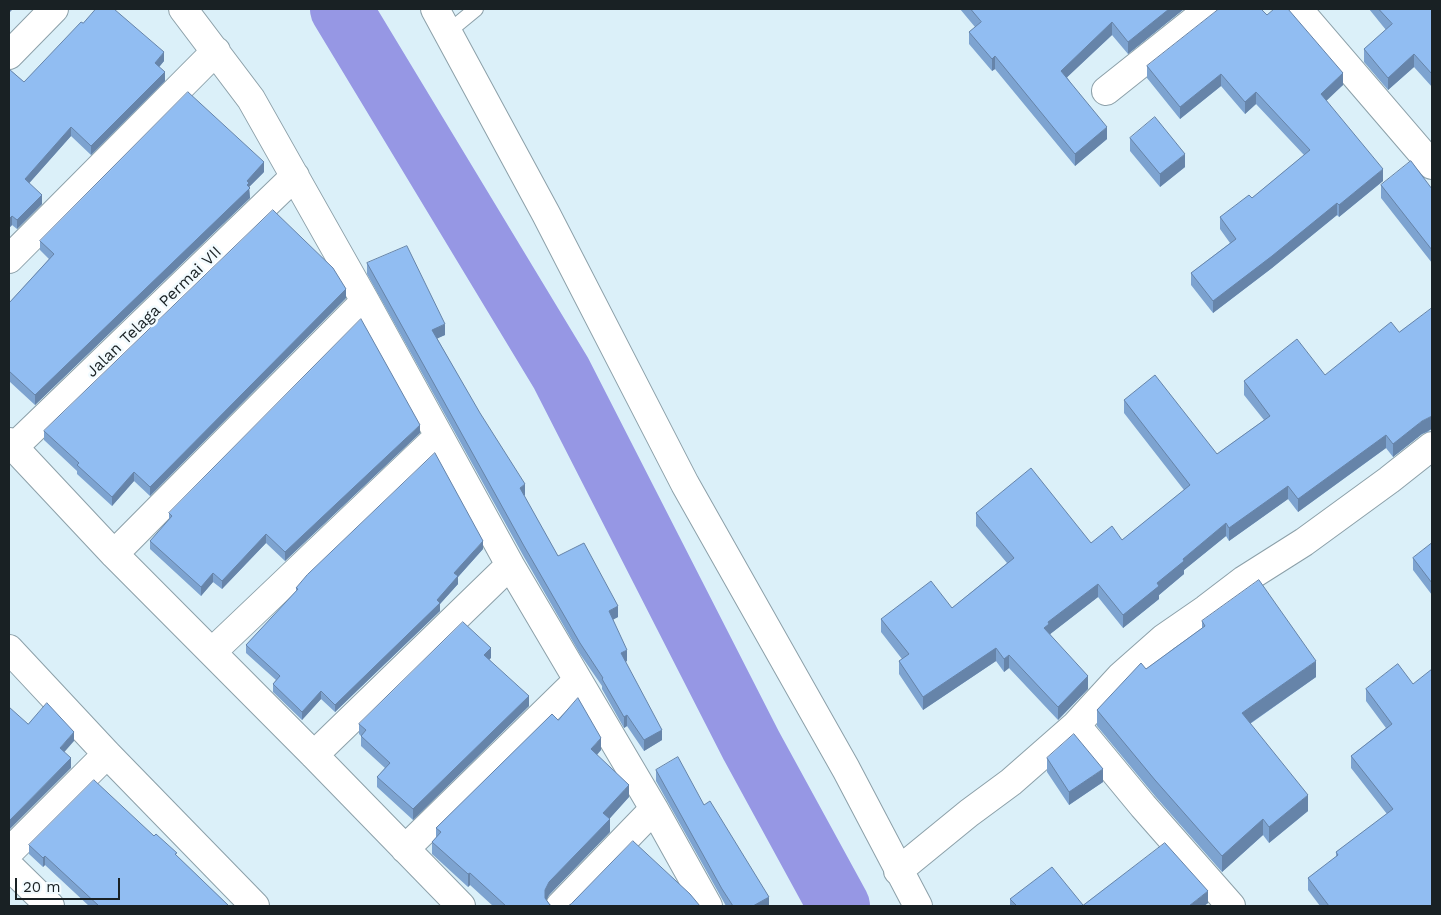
<!DOCTYPE html>
<html>
<head>
<meta charset="utf-8">
<style>
	body { margin:0 }
	#map { position:relative; width:1441px; height:915px; overflow:hidden; background:#dbf0f9; font-family:"Work Sans",sans-serif }
	canvas { display:block }
	.frame { position:absolute; inset:0; border:10px solid #192124; pointer-events:none }
	.scale { position:absolute; left:15px; top:878px; width:105px; height:22px; box-sizing:border-box; border:2px solid #192124; border-top:0; padding-left:6px; font-size:15px; line-height:18px; white-space:nowrap; color:#192124; -webkit-text-stroke:4px #f2fbff; paint-order:stroke }
</style>
</head>
<body>
<div id="map">
<canvas width="1441" height="915"></canvas>
<div class="frame"></div>
<div class="scale">20 m</div>
</div>
<script>
const ctx = document.querySelector('canvas').getContext('2d');
ctx.lineJoin = 'round';
function stroke(path, color, width, dash) { ctx.strokeStyle = color; ctx.lineWidth = width; ctx.lineCap = dash ? 'butt' : 'round'; ctx.setLineDash(dash || []); ctx.stroke(path); }
function paint(path, color) { ctx.fillStyle = color; ctx.fill(path, 'evenodd'); }
function label(font, color, halo, rows, align = 'center') {
  ctx.font = font + ' "Work Sans",sans-serif'; ctx.lineWidth = 5; ctx.setLineDash([]); ctx.textBaseline = 'middle'; ctx.strokeStyle = halo; ctx.fillStyle = color; for (const [text, x, y, turn = 0] of rows) {
    ctx.save(); ctx.translate(x, y); ctx.rotate((+turn || 0) * Math.PI / 180); ctx.textAlign = isNaN(turn) ? turn : align; if (halo) ctx.strokeText(text, 0, 0); ctx.fillText(text, 0, 0); ctx.restore();
  }
}
stroke(new Path2D(`
	M 341,9 L 561,373 L 751,745 L 839,906`), '#9697e4', 62);
const service = new Path2D(`
	M 448,32 L 476,9`);
const minor = new Path2D(`
	M 183,9 L 251,99 L 365,301 L 510,565 L 654,809 L 708,906
	M 435,9 L 546,214 L 685,484 L 846,769 L 918,906
	M 1298,9 L 1432,165
	M 9,55 L 54,9
	M 1106,91 L 1209,9
	M 9,259 L 216,51
	M 9,442 L 114,554 L 314,755 L 461,906
	M 14,447 L 295,176
	M 114,554 L 365,301
	M 9,649 L 107,754 L 255,906
	M 212,652 L 439,436
	M 1076,725 L 1143,806 L 1231,906
	M 314,755 L 510,565
	M 405,849 L 577,681
	M 9,852 L 107,754
	M 9,866 L 50,906
	M 898,871 L 969,813 L 1011,782 L 1076,725 L 1121,676 L 1164,638 L 1206,609 L 1244,580 L 1304,542 L 1389,480 L 1432,446
	M 560,906 L 654,809`);
stroke(service, '#8ca0a9', 16);
stroke(minor, '#8ca0a9', 30);
stroke(service, '#fff', 14);
stroke(minor, '#fff', 28);
paint(new Path2D(`
	M 960,9 L 1184,9 L 1128,54 L 1112,35 L 1067,77 L 1107,139 L 1075,166 L 995,69 L 992,71 L 969,44 L 969,32 L 975,27 Z
	M 1369,9 L 1432,9 L 1432,87 L 1414,67 L 1388,90 L 1364,62 L 1364,49 L 1386,30 Z
	M 1267,15 L 1343,85 L 1326,100 L 1383,181 L 1339,217 L 1337,215 L 1272,268 L 1213,313 L 1191,285 L 1191,273 L 1230,243 L 1220,229 L 1220,217 L 1252,198 L 1304,155 L 1256,104 L 1245,114 L 1221,86 L 1180,119 L 1147,78 L 1147,66 Z
	M 83,23 L 164,61 L 159,67 L 165,81 L 91,155 L 71,136 L 29,183 L 42,204 L 17,229 L 12,225 L 9,228 L 9,69 L 24,82 Z
	M 1130,138 L 1185,167 L 1160,187 L 1130,151 Z
	M 264,172 L 249,187 L 250,198 L 35,405 L 9,381 L 9,303 L 49,259 L 40,250 L 40,241 Z
	M 1381,185 L 1432,189 L 1432,263 L 1381,198 Z
	M 367,263 L 445,335 L 437,338 L 525,495 L 524,496 L 558,556 L 618,617 L 613,619 L 627,661 L 625,662 L 662,740 L 644,751 L 627,726 L 624,728 L 602,689 L 602,686 L 580,654 L 524,557 L 367,274 Z
	M 1432,264 L 1432,279 L 1431,278 L 1431,265 Z
	M 346,298 L 150,496 L 134,481 L 112,506 L 77,474 L 77,471 L 44,440 L 44,431 Z
	M 1325,375 L 1430,431 L 1422,434 L 1393,457 L 1386,448 L 1298,512 L 1288,499 L 1229,541 L 1226,536 L 1184,570 L 1184,574 L 1159,595 L 1159,599 L 1123,628 L 1098,597 L 1050,634 L 1088,689 L 1058,720 L 1009,668 L 1004,672 L 996,661 L 923,710 L 899,674 L 899,661 L 902,659 L 881,632 L 881,619 L 952,608 L 1007,563 L 976,526 L 976,513 L 1091,543 L 1122,540 L 1184,490 L 1124,413 L 1124,400 L 1217,454 L 1264,420 L 1244,395 L 1244,381 Z
	M 420,433 L 285,561 L 266,543 L 222,589 L 213,582 L 201,596 L 150,549 L 150,541 L 169,520 L 169,513 Z
	M 1432,543 L 1432,595 L 1413,570 L 1413,558 Z
	M 483,549 L 458,577 L 458,584 L 440,604 L 440,611 L 335,712 L 321,699 L 302,720 L 273,692 L 273,684 L 276,680 L 246,653 L 246,645 L 296,592 L 296,588 Z
	M 1202,621 L 1316,677 L 1250,724 L 1308,811 L 1269,843 L 1263,835 L 1222,872 L 1155,796 L 1097,726 L 1097,710 L 1146,669 L 1202,628 Z
	M 491,658 L 489,659 L 529,706 L 413,820 L 377,787 L 377,777 L 385,768 L 361,746 L 361,736 L 359,734 L 359,724 Z
	M 1398,664 L 1432,906 L 1320,906 L 1308,890 L 1308,878 L 1336,857 L 1336,852 L 1387,814 L 1351,768 L 1351,756 L 1386,728 L 1366,701 L 1366,689 Z
	M 558,720 L 601,750 L 597,755 L 629,797 L 609,819 L 610,832 L 549,895 L 546,900 L 550,905 L 552,906 L 493,906 L 470,885 L 468,887 L 432,854 L 432,842 L 436,838 L 436,828 Z
	M 1047,758 L 1103,782 L 1069,805 L 1047,772 Z
	M 656,770 L 704,805 L 769,906 L 726,906 L 656,781 Z
	M 29,845 L 177,856 L 229,906 L 89,906 L 45,865 L 43,867 L 29,854 Z
	M 1010,899 L 1083,905 L 1208,903 L 1204,906 L 1010,906 Z`), '#7da3d0');
paint(new Path2D(`
	M 9,9 L 13,9 L 9,13 Z
	M 1169,9 L 1184,9 L 1128,54 L 1128,42 Z
	M 1112,22 L 1112,35 L 1061,83 L 1061,71 Z
	M 164,52 L 164,61 L 155,72 L 155,63 Z
	M 1414,54 L 1414,67 L 1388,90 L 1388,78 Z
	M 995,56 L 995,69 L 992,71 L 992,59 Z
	M 165,72 L 165,81 L 91,155 L 91,146 Z
	M 1343,73 L 1343,85 L 1321,106 L 1321,94 Z
	M 1221,74 L 1221,86 L 1180,119 L 1180,107 Z
	M 1256,92 L 1256,104 L 1245,114 L 1245,102 Z
	M 71,127 L 71,136 L 25,188 L 25,179 Z
	M 1107,127 L 1107,139 L 1075,166 L 1075,154 Z
	M 1185,154 L 1185,167 L 1160,187 L 1160,174 Z
	M 264,162 L 264,172 L 249,187 L 250,198 L 35,405 L 35,395 Z
	M 1383,169 L 1383,181 L 1339,217 L 1339,205 Z
	M 42,195 L 42,204 L 17,229 L 17,220 Z
	M 1337,203 L 1337,215 L 1272,268 L 1213,313 L 1213,301 Z
	M 12,216 L 12,225 L 9,228 L 9,219 Z
	M 346,289 L 346,298 L 150,496 L 150,487 Z
	M 445,324 L 445,335 L 432,341 L 432,330 Z
	M 1432,416 L 1432,429 L 1422,434 L 1393,457 L 1393,444 L 1422,421 Z
	M 420,425 L 420,433 L 285,561 L 285,552 Z
	M 1386,435 L 1386,448 L 1298,512 L 1298,499 Z
	M 134,472 L 134,481 L 112,506 L 112,497 Z
	M 525,484 L 525,495 L 520,499 L 520,488 Z
	M 1288,486 L 1288,499 L 1229,541 L 1229,528 Z
	M 1226,523 L 1226,536 L 1184,570 L 1184,574 L 1159,595 L 1159,599 L 1123,628 L 1123,615 L 1183,559 Z
	M 266,534 L 266,543 L 222,589 L 222,581 Z
	M 483,541 L 483,549 L 458,577 L 458,584 L 440,604 L 440,611 L 335,712 L 335,705 L 437,600 L 454,573 Z
	M 213,573 L 213,582 L 201,596 L 201,587 Z
	M 1098,584 L 1098,597 L 1049,635 L 1044,628 L 1048,622 Z
	M 618,606 L 618,617 L 609,622 L 609,611 Z
	M 491,648 L 491,658 L 484,665 L 484,655 Z
	M 996,648 L 996,661 L 923,710 L 923,697 Z
	M 627,650 L 627,661 L 621,664 L 621,653 Z
	M 1009,655 L 1009,668 L 1004,672 L 1004,659 Z
	M 1316,661 L 1316,677 L 1242,729 L 1242,713 Z
	M 1088,676 L 1088,689 L 1058,720 L 1058,707 Z
	M 321,691 L 321,699 L 302,720 L 302,712 Z
	M 529,696 L 529,706 L 413,820 L 413,809 Z
	M 627,715 L 627,726 L 624,728 L 624,717 Z
	M 662,730 L 662,740 L 644,751 L 644,740 Z
	M 74,732 L 74,741 L 60,757 L 60,748 Z
	M 601,738 L 601,750 L 591,761 L 591,749 Z
	M 71,758 L 71,768 L 9,830 L 9,821 Z
	M 1103,769 L 1103,782 L 1069,805 L 1069,792 Z
	M 629,785 L 629,797 L 603,826 L 603,813 Z
	M 1308,795 L 1308,811 L 1269,843 L 1269,827 Z
	M 610,819 L 610,832 L 549,895 L 545,903 L 545,890 L 549,882 Z
	M 1263,819 L 1263,835 L 1222,872 L 1222,856 Z
	M 45,856 L 45,865 L 43,867 L 43,858 Z
	M 470,873 L 470,885 L 468,887 L 468,874 Z
	M 1208,891 L 1208,903 L 1204,906 L 1189,906 Z
	M 769,897 L 769,906 L 753,906 Z`), '#6684a9');
const building = new Path2D(`
	M 96,9 L 114,9 L 164,52 L 155,63 L 165,72 L 91,146 L 71,127 L 25,179 L 42,195 L 17,220 L 12,216 L 9,219 L 9,69 L 24,82 L 81,22 L 83,23 Z
	M 971,9 L 1169,9 L 1128,42 L 1112,22 L 1061,71 L 1107,127 L 1075,154 L 995,56 L 992,59 L 969,32 L 981,22 Z
	M 1219,9 L 1261,9 L 1267,15 L 1274,9 L 1288,9 L 1343,73 L 1321,94 L 1383,169 L 1339,205 L 1337,203 L 1272,256 L 1213,301 L 1191,273 L 1236,239 L 1220,217 L 1249,195 L 1252,198 L 1310,150 L 1256,92 L 1245,102 L 1221,74 L 1180,107 L 1147,66 Z
	M 1379,9 L 1432,9 L 1432,74 L 1414,54 L 1388,78 L 1364,49 L 1392,24 Z
	M 188,92 L 264,162 L 247,181 L 249,183 L 247,185 L 250,188 L 35,395 L 9,371 L 9,303 L 54,254 L 40,241 Z
	M 1155,117 L 1185,154 L 1160,174 L 1130,138 Z
	M 1411,161 L 1432,189 L 1432,250 L 1381,185 Z
	M 273,210 L 333,268 L 346,289 L 150,487 L 134,472 L 112,497 L 77,465 L 79,463 L 44,431 Z
	M 407,246 L 445,324 L 432,330 L 480,413 L 525,484 L 520,488 L 558,556 L 584,543 L 618,606 L 609,611 L 627,650 L 621,653 L 662,730 L 644,740 L 627,715 L 624,717 L 602,679 L 603,678 L 580,643 L 524,546 L 367,263 Z
	M 1432,308 L 1432,416 L 1422,421 L 1393,444 L 1386,435 L 1298,499 L 1288,486 L 1229,528 L 1226,523 L 1183,559 L 1184,561 L 1157,583 L 1159,586 L 1123,615 L 1098,584 L 1048,622 L 1049,624 L 1044,628 L 1088,676 L 1058,707 L 1009,655 L 1004,659 L 996,648 L 923,697 L 899,661 L 909,654 L 881,619 L 931,581 L 952,608 L 1014,558 L 976,513 L 1031,468 L 1091,543 L 1112,526 L 1122,540 L 1190,485 L 1124,400 L 1155,375 L 1217,454 L 1270,416 L 1244,381 L 1297,339 L 1325,375 L 1391,322 L 1399,332 Z
	M 361,319 L 420,425 L 285,552 L 266,534 L 222,581 L 213,573 L 201,587 L 150,541 L 172,516 L 169,513 Z
	M 435,453 L 483,541 L 454,573 L 458,576 L 437,600 L 440,603 L 335,705 L 321,691 L 302,712 L 273,684 L 280,676 L 246,645 L 298,589 L 296,588 L 307,575 Z
	M 1432,543 L 1432,583 L 1413,558 Z
	M 1259,580 L 1316,661 L 1242,713 L 1308,795 L 1269,827 L 1263,819 L 1222,856 L 1155,780 L 1097,710 L 1141,663 L 1146,669 L 1205,626 L 1202,621 Z
	M 463,622 L 491,648 L 484,655 L 529,696 L 413,809 L 377,777 L 390,763 L 361,736 L 366,730 L 359,724 Z
	M 1398,664 L 1413,684 L 1432,669 L 1432,906 L 1329,906 L 1308,878 L 1338,855 L 1336,852 L 1393,809 L 1351,756 L 1392,724 L 1366,689 Z
	M 578,698 L 601,738 L 591,749 L 629,785 L 603,813 L 610,819 L 549,882 L 545,890 L 545,898 L 550,905 L 552,906 L 506,906 L 470,873 L 468,874 L 432,842 L 441,832 L 436,828 L 552,714 L 558,720 Z
	M 47,703 L 74,732 L 60,748 L 71,758 L 9,821 L 9,707 L 28,724 Z
	M 1074,734 L 1103,769 L 1069,792 L 1047,758 Z
	M 678,757 L 704,805 L 710,801 L 769,897 L 753,906 L 733,906 L 722,889 L 656,770 Z
	M 94,780 L 154,836 L 156,834 L 177,853 L 175,854 L 229,906 L 99,906 L 45,856 L 43,858 L 29,845 Z
	M 633,841 L 690,894 L 700,906 L 568,906 L 571,904 Z
	M 1165,843 L 1208,891 L 1189,906 L 1017,906 L 1010,899 L 1052,867 L 1083,905 Z`);
paint(building, '#91bdf2');
stroke(building, '#6684a9', 1);
label('16px', '#192124', '#f2fbff', [
	["Jalan Telaga Permai VII",154,312,-44]
]);
</script>
</body>
</html>
